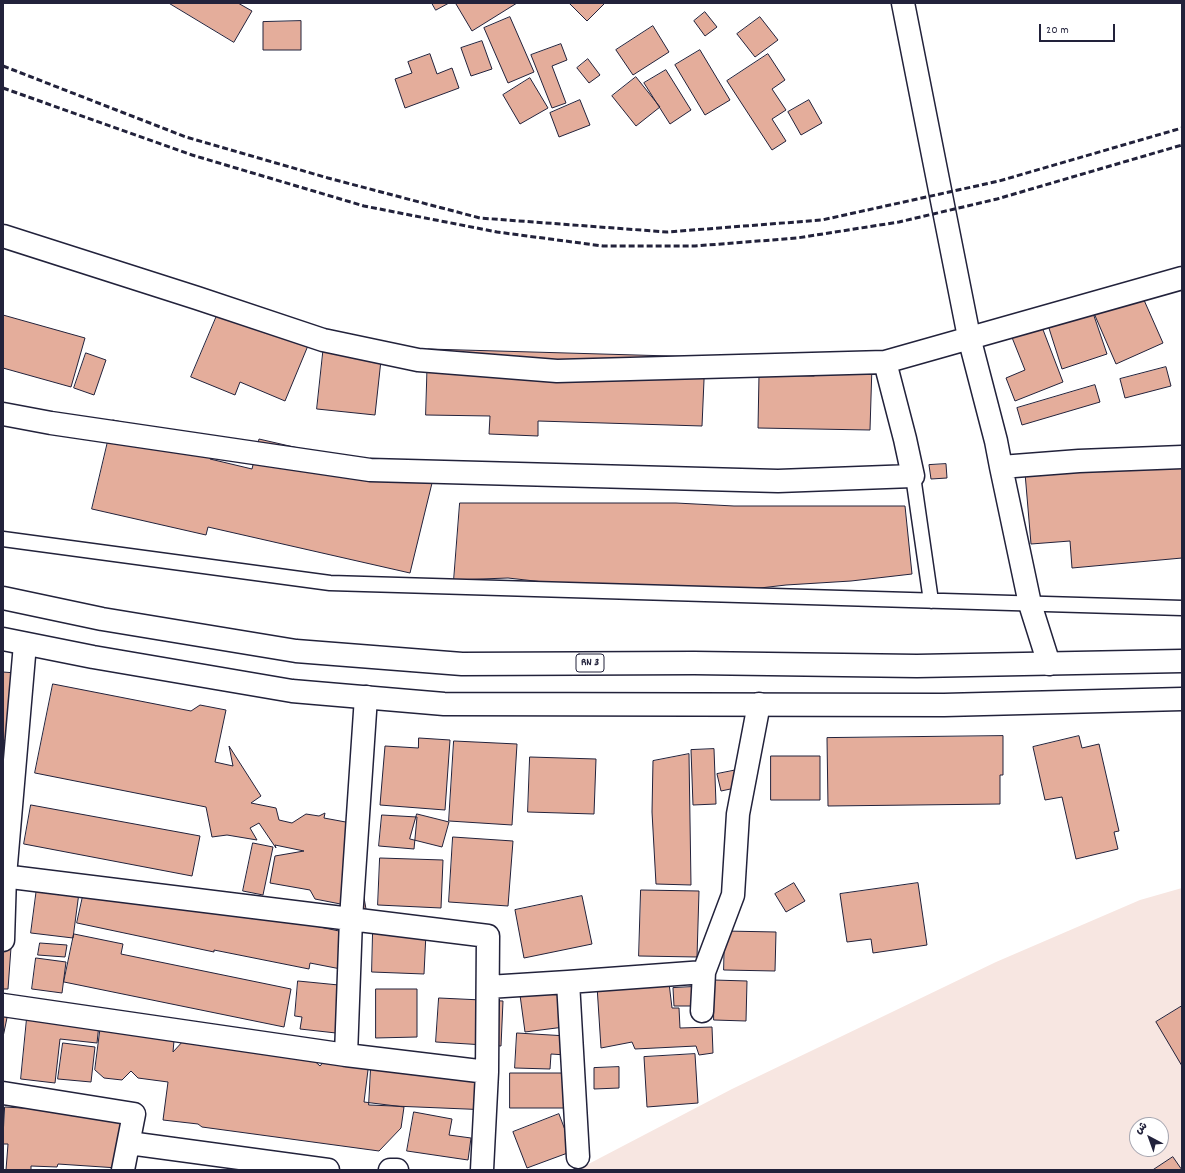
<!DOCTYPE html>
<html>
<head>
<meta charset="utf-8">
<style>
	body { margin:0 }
	#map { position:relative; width:1185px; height:1173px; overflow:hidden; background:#fff; font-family:Dekko,"Playpen Sans Arabic",sans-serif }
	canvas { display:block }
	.frame { position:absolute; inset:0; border:4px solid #22223b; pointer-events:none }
	.north { position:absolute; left:1129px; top:1117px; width:40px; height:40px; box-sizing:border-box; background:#fff; border:1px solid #a7a7b1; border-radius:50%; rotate:319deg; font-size:11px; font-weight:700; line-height:16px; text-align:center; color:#22223b }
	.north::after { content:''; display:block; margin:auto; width:14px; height:18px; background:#22223b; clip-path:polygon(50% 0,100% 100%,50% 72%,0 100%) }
	.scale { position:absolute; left:1039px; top:24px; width:76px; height:18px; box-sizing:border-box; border:2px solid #22223b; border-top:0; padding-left:5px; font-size:12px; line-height:14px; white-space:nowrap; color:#22223b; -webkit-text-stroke:3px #fff; paint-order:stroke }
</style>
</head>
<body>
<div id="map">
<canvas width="1185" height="1173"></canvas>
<div class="frame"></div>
<div class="north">ش</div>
<div class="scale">20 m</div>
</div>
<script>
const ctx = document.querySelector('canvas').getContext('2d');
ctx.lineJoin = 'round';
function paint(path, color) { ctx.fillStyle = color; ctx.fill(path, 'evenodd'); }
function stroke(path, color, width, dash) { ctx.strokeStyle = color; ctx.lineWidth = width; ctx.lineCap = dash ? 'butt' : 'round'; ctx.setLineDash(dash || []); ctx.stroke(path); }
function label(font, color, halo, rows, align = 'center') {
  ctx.font = font + ' Dekko,sans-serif'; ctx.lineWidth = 3; ctx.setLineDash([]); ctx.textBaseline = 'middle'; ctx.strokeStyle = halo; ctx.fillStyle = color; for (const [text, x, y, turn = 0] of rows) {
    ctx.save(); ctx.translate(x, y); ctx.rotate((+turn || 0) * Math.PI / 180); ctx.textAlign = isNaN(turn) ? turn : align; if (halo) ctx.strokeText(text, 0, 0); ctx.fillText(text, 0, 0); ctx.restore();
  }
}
paint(new Path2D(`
	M 1182,888 L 1182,1170 L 577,1170 L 732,1089 L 996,962 L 1140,900 ZM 1137,1125 L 1161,1125 L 1161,1149 L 1137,1149 Z`), '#f7e6e1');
const building = new Path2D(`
	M 169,3 L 238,3 L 252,11 L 234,42 Z
	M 432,3 L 449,3 L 436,10 Z
	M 458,3 L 517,3 L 472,31 L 456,4 Z
	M 572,3 L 605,3 L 587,21 L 570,4 Z
	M 705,12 L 717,27 L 705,36 L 694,21 Z
	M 510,17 L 534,72 L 508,83 L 484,28 Z
	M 760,17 L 778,40 L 755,57 L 737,34 Z
	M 301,21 L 301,50 L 263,50 L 263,22 Z
	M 653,26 L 669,52 L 633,75 L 616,50 Z
	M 482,41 L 492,69 L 471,76 L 461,48 Z
	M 561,44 L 567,60 L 552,66 L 566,103 L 552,108 L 531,55 Z
	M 700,50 L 730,100 L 705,115 L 675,65 Z
	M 430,54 L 437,74 L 452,68 L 459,88 L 405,108 L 395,79 L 412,73 L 408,62 Z
	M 768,54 L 785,80 L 772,89 L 786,110 L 772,119 L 786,141 L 772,150 L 727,81 Z
	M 588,59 L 600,75 L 589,83 L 577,68 Z
	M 666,70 L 691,110 L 670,124 L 644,83 Z
	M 636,77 L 660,107 L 636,126 L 612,96 Z
	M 530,78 L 548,108 L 520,124 L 503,95 Z
	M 580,100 L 590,125 L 559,137 L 550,113 Z
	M 809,100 L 822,123 L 801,135 L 788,112 Z
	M 1140,291 L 1163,343 L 1116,364 L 1093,311 Z
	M 224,299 L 312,336 L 285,401 L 240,382 L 235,395 L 191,377 Z
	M 1091,307 L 1107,354 L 1062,369 L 1047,322 Z
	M 1037,314 L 1063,382 L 1015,401 L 1006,378 L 1025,370 L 1007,325 Z
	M 3,315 L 85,338 L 71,387 L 3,368 Z
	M 324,344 L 382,351 L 375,415 L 317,409 Z
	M 428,349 L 705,357 L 702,426 L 538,421 L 538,436 L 489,434 L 490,416 L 426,415 Z
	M 86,353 L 106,360 L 94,395 L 74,388 Z
	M 814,364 L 872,365 L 870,430 L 758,428 L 759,375 L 814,376 Z
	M 1166,367 L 1171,386 L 1125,398 L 1120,379 Z
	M 1095,385 L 1100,402 L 1022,425 L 1017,408 Z
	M 113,420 L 214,443 L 210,459 L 252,469 L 259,439 L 433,479 L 410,573 L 208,527 L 206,535 L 92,509 Z
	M 1182,447 L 1182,558 L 1072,568 L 1070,541 L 1031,544 L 1024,461 Z
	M 946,464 L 947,478 L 931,479 L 929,465 Z
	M 460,503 L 676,503 L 734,506 L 905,506 L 912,574 L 851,581 L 786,585 L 708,594 L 570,585 L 508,578 L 454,580 Z
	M 3,672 L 16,673 L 9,741 L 3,740 Z
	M 53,684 L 191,711 L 200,705 L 226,710 L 215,762 L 233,766 L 229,746 L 261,796 L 251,803 L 276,808 L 279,820 L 292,823 L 306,814 L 319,816 L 325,813 L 324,818 L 351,823 L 366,909 L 315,899 L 310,890 L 270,883 L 275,856 L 304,851 L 275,845 L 276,848 L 259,823 L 250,828 L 257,840 L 227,835 L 212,837 L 206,807 L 35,773 Z
	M 1003,736 L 1003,775 L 1000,775 L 1000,804 L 828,806 L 827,738 Z
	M 1079,736 L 1082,748 L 1099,744 L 1119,831 L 1114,832 L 1118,849 L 1076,859 L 1062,797 L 1045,800 L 1033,747 Z
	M 419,738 L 450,740 L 445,810 L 380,805 L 385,746 L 418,748 Z
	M 454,741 L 517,744 L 512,825 L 449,821 Z
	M 714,749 L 716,804 L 693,805 L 691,750 Z
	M 689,754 L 691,885 L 656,884 L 652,812 L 653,761 Z
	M 771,756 L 820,756 L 820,800 L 771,800 Z
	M 530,757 L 596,759 L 594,814 L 528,812 Z
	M 737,770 L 740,787 L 721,791 L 717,774 Z
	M 31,805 L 200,836 L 192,876 L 24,844 Z
	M 417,814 L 449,822 L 442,847 L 410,839 Z
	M 382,815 L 417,817 L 414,849 L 379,846 Z
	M 453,837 L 513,841 L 508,906 L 449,902 Z
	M 253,843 L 273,847 L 263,895 L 243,891 Z
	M 380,858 L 443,860 L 441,908 L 378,905 Z
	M 87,878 L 358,935 L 351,971 L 310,963 L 309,969 L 214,950 L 214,952 L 77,923 Z
	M 38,880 L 80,885 L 73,938 L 31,933 Z
	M 3,883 L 13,920 L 8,989 L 3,989 Z
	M 794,883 L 805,901 L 786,912 L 775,894 Z
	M 918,883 L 927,945 L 873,953 L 871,939 L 847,942 L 840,894 Z
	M 641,890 L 699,891 L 697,957 L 639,956 Z
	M 582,896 L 592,944 L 524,958 L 515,910 Z
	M 373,931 L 426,933 L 424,974 L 372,972 Z
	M 725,931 L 776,932 L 775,971 L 724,970 Z
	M 74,934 L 123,944 L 121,954 L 291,989 L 284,1027 L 64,982 Z
	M 40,943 L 67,945 L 65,957 L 38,955 Z
	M 36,958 L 66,962 L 62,993 L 32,989 Z
	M 714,980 L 747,981 L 746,1021 L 714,1020 Z
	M 298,981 L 359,987 L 353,1044 L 335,1042 L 336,1033 L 300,1029 L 302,1017 L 295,1016 Z
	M 669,983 L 672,1008 L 679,1008 L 680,1028 L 712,1027 L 713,1053 L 699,1055 L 696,1046 L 635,1049 L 632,1042 L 601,1048 L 597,986 Z
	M 692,987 L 692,1006 L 674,1006 L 673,988 Z
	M 567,988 L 572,1026 L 525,1032 L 520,995 Z
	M 376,989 L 417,989 L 417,1037 L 376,1038 Z
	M 439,998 L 503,1001 L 501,1046 L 436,1042 Z
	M 1182,1006 L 1182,1066 L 1156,1022 Z
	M 28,1008 L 100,1015 L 97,1043 L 60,1039 L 55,1083 L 21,1079 Z
	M 3,1012 L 8,1013 L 3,1037 Z
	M 102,1016 L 175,1029 L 173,1052 L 184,1040 L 293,1041 L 320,1066 L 327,1058 L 360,1062 L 368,1070 L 364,1102 L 404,1107 L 401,1128 L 379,1151 L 202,1127 L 198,1124 L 163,1120 L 168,1082 L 138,1078 L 131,1071 L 122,1080 L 104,1078 L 95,1070 Z
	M 517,1033 L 567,1036 L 566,1055 L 551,1054 L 550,1069 L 515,1068 Z
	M 63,1043 L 95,1047 L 91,1082 L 58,1079 Z
	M 695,1054 L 698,1103 L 647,1107 L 644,1057 Z
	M 619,1067 L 619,1088 L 594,1089 L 594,1068 Z
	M 371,1068 L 492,1074 L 490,1110 L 369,1105 Z
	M 510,1073 L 574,1073 L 574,1108 L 510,1108 Z
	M 5,1107 L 136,1115 L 133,1169 L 58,1164 L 57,1167 L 31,1166 L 31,1170 L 6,1170 L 8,1144 L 3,1144 Z
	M 414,1112 L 452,1119 L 449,1135 L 471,1138 L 468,1160 L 407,1151 Z
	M 559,1114 L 573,1151 L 527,1168 L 513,1132 Z
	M 1173,1157 L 1182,1170 L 1153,1170 Z`);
paint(building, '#e4ad9b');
stroke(building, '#22223b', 1);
const service = new Path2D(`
	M 913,476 L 931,601
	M 3,539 L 330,583 L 1182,608`);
const minor = new Path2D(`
	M 903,3 L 969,337 L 996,441 L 1001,467 L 1079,461 L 1182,457
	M 3,236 L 197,298 L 323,340 L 418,360 L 557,371 L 885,362 L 1182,278
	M 3,414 L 51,423 L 370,470 L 778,481 L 913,476 L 905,439 L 885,362
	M 1001,467 L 1030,604 L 1049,664
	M 3,876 L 488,936 L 487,1072 L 482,1170
	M 3,940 L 5,876 L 25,644
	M 568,982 L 578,1157
	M 488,987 L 568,982 L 704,972
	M 3,1005 L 346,1055 L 487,1072
	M 702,1011 L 704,972 L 733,895 L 738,814 L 759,704
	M 346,1055 L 351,919 L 366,697
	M 3,1093 L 134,1114 L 123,1170
	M 129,1143 L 328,1170
	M 390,1170 L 397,1170`);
const trunk = new Path2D(`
	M 3,598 L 102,619 L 296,651 L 462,664 L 694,663 L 917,666 L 1182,661
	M 3,639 L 93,657 L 292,691 L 444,704 L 944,705 L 1182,699`);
stroke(service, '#22223b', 17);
stroke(minor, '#22223b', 25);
stroke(trunk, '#22223b', 25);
stroke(service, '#fff', 14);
stroke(minor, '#fff', 22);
stroke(trunk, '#fff', 22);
stroke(new Path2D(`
	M 3,66 L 186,137 L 328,178 L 480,218 L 667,232 L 822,220 L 999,181 L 1182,128
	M 3,88 L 192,155 L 364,206 L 497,232 L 603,246 L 695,246 L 797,238 L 899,222 L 997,199 L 1182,145`), '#22223b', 3, [6, 3]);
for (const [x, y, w] of [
	[590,663,28]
]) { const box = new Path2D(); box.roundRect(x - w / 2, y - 9, w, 18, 3); ctx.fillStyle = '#fff'; ctx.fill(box); stroke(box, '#22223b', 1); }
label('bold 11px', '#22223b', null, [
	["RN 3",590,663]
]);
</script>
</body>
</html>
